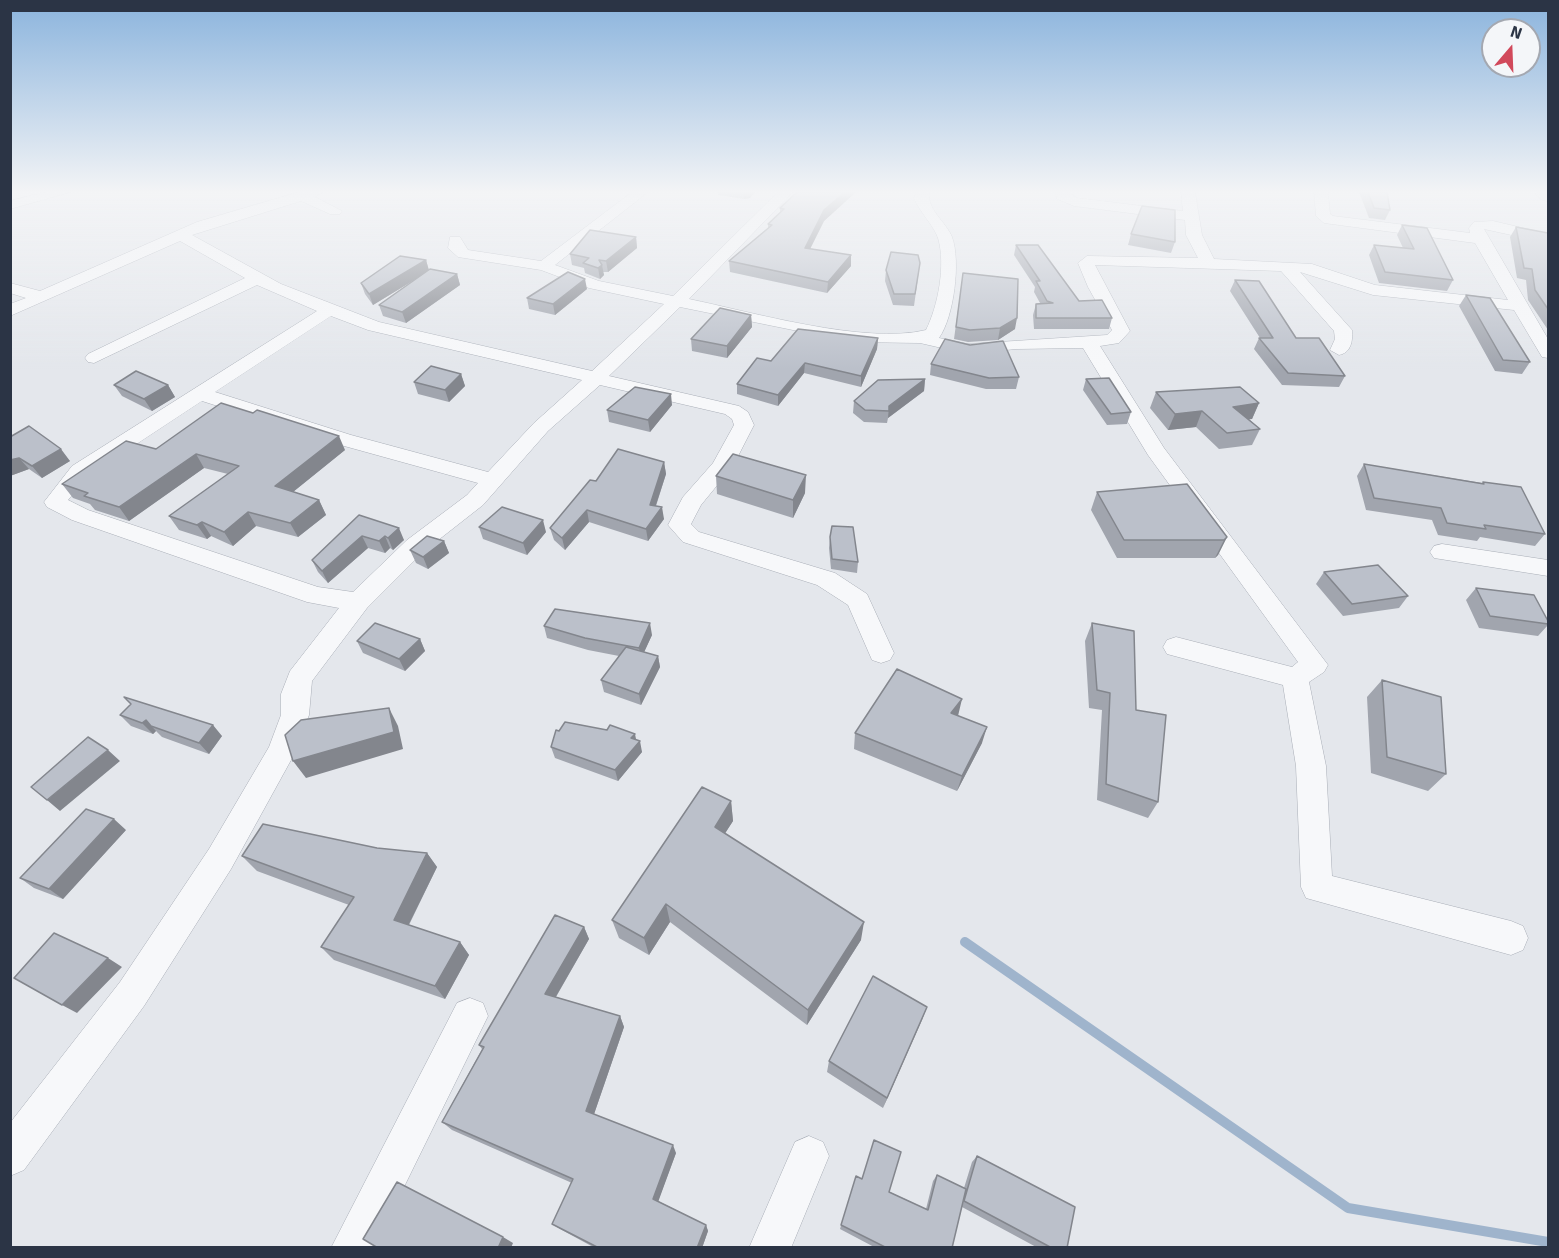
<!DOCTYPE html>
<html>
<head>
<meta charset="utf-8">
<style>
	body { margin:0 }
	#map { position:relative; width:1559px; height:1258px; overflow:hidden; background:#e4e7ec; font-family:Signika,sans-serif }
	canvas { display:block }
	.frame { position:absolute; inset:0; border:12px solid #2b3445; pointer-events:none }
	.north { position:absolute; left:1481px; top:18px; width:60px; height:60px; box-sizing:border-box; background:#f4f6f9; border:2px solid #a4a8b1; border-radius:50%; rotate:19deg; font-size:16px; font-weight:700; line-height:24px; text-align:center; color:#2b3445 }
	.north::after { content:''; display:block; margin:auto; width:21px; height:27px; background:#d1495b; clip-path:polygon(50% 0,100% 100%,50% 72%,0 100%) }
</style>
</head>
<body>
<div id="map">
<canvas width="1559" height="1258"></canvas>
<div class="frame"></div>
<div class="north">N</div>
</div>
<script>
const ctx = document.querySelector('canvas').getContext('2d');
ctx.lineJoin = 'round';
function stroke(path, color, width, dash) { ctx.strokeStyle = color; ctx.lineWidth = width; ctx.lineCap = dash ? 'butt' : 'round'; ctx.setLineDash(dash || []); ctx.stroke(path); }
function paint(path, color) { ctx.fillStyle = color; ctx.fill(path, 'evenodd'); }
stroke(new Path2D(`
	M 965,942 L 1348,1208 L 1548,1242`), '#9fb4cc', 10);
const minor = new Path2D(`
	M 45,192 L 71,192 L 10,209 L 10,201 Z
	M 299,192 L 323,192 L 315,197 L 342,211 L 340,214 L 330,214 L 301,201 L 192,235 L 281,284 L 379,322 L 592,371 L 664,304 L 589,288 L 541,270 L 458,257 L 448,248 L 450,237 L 460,237 L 468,250 L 541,261 L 632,192 L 648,192 L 555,265 L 599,281 L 673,296 L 778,192 L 793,192 L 689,299 C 752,312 865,345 926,330 C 938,306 946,265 938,238 C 933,224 920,213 914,198 L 916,192 L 930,192 C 925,208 947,223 952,237 C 961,261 954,317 939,338 L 968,344 L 1107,335 L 1112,330 L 1088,287 L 1078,263 L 1087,256 L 1198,258 L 1186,235 L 1185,220 L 1074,206 L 1057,199 L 1055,192 L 1069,192 L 1077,198 L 1183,211 L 1181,192 L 1195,192 L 1202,235 L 1214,259 L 1312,264 L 1375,285 L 1508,300 L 1475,243 L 1324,223 L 1316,216 L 1314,192 L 1328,192 L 1330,214 L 1333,216 L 1470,233 L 1469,228 L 1474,222 L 1493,221 L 1548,234 L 1548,243 L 1484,229 L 1548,339 L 1548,358 L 1542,357 L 1514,310 L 1373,295 L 1300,272 L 1352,330 C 1353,341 1351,353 1339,355 L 1330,350 L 1335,339 L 1334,331 L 1281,271 L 1095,265 L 1130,331 L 1119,343 L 1100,346 L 1164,448 L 1328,665 L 1324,672 L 1309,682 L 1326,766 L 1332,876 L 1511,921 L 1523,926 L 1528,938 L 1523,950 L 1511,955 L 1306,898 L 1301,887 L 1296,766 L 1283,685 L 1167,654 L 1163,647 L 1167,640 L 1176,637 L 1292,667 L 1298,662 L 1148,455 L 1083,348 L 1016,349 L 968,354 L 920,343 L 852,342 L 680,307 L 609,376 L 739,406 L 748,412 L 754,425 L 733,466 L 701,505 L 691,524 L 699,532 L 835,573 L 867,594 L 894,653 L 890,660 L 881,663 L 872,660 L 848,605 L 817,585 L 683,542 L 668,525 L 683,497 L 713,463 L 734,425 L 732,419 L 725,414 L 600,385 L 548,431 L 483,505 L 423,552 L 367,608 L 312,681 L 309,715 L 296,751 L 231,869 L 144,1006 L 24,1170 L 10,1176 L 10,1123 L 120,982 L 209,849 L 269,747 L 281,715 L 281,694 L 290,671 L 339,608 L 307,602 L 72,520 L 47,507 L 44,502 L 72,466 L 317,311 L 257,285 L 94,363 L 88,362 L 85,358 L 88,354 L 245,278 L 180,241 L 10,316 L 10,304 L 26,298 L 10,293 L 10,283 L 40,291 L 197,222 ZM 331,316 L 368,330 L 582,380 L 534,423 L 488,472 L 351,435 L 215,392 ZM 202,401 L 337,444 L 478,483 L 467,495 L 407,540 L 353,592 L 318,587 L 88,510 L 68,500 L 88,476 Z
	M 1442,544 L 1548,560 L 1548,576 L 1434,558 L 1430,552 L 1434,546 Z
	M 470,998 L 483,1003 L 488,1016 L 374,1248 L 331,1248 L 457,1003 Z
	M 809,1136 L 823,1142 L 829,1156 L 791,1248 L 749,1248 L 795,1142 Z`);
const tertiary = new Path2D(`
	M 1534,192 L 1548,192 L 1548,201 L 1542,200 Z`);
stroke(minor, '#a9aeb7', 1);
stroke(tertiary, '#a9aeb7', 1);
paint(minor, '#f7f8fa');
paint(tertiary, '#f7f8fa');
paint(new Path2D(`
	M 718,192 L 755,192 L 750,198 L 744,199 L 718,195 Z
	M 797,192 L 856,192 L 824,221 L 810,249 L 851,266 L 827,293 L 730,272 L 729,261 L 768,228 L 768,224 L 780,212 L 780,208 Z
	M 1359,192 L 1387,192 L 1390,210 L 1385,220 L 1369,218 Z
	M 1402,225 L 1453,280 L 1447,291 L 1379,283 L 1369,255 L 1374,245 L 1403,248 L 1397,235 Z
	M 1516,227 L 1548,233 L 1548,330 L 1528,300 L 1526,280 L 1517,278 L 1510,237 Z
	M 1131,234 L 1175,242 L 1171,253 L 1128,245 Z
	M 636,237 L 637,248 L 608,272 L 603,272 L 604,275 L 600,279 L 585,273 L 584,268 L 572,265 L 570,254 Z
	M 1016,245 L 1079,301 L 1112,318 L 1109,329 L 1034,329 L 1033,315 L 1036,304 L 1040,303 L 1034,292 L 1035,287 L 1014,255 Z
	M 426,260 L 429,270 L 457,274 L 460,285 L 406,323 L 383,316 L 379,305 L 414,280 L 373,305 L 365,294 L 361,283 Z
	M 920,263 L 914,306 L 893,305 L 885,281 L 886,270 Z
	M 963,273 L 1015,329 L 998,340 L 968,342 L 954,339 Z
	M 1235,280 L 1296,338 L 1345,376 L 1339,387 L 1282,385 L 1254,349 L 1259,338 L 1260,338 L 1230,291 Z
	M 587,289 L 555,315 L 529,309 L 527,298 Z
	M 1466,295 L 1530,362 L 1522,374 L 1495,371 L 1459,306 Z
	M 751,315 L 752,327 L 727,358 L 692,351 L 691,339 Z
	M 878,338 L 877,349 L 861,387 L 804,373 L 778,406 L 737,394 L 737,384 L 771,361 Z
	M 931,364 L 1019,377 L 1016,389 L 986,389 L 930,375 Z
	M 461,374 L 465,386 L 449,402 L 418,394 L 414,382 Z
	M 925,379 L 924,391 L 888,418 L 887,423 L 864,422 L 853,413 L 854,401 Z
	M 1086,379 L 1131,412 L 1127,424 L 1107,425 L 1083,390 Z
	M 114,385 L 168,385 L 175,397 L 152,411 L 122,396 Z
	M 1156,392 L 1259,403 L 1252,419 L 1249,419 L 1260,429 L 1252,445 L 1219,449 L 1196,427 L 1168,430 L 1150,408 Z
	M 672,405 L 650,432 L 609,422 L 607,410 Z
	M 10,437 L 70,461 L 42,478 L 29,469 L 10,476 Z
	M 156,449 L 345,450 L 293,492 L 319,500 L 326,515 L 298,537 L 256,526 L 233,546 L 211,536 L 207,539 L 179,530 L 169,516 L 228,474 L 204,468 L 129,521 L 95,510 L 90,504 L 73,498 L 62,484 Z
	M 664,462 L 666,474 L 656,506 L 664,519 L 648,541 L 589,522 L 565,550 L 554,540 L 550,528 L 596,481 Z
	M 1364,464 L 1482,483 L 1483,482 L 1545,534 L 1535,546 L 1480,537 L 1477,541 L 1438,535 L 1432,520 L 1366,510 L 1357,476 Z
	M 716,476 L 805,493 L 793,518 L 717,494 Z
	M 1097,492 L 1227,537 L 1218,555 L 1215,558 L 1117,558 L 1091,510 Z
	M 359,515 L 404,540 L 393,550 L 390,548 L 385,553 L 368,548 L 328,583 L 318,572 L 312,560 Z
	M 479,527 L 546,532 L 527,555 L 483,539 Z
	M 830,537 L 858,562 L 857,573 L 831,569 L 829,548 Z
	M 444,541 L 449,553 L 428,569 L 416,563 L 410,550 Z
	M 1324,572 L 1408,596 L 1399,608 L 1343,616 L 1316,584 Z
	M 1476,588 L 1548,621 L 1548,625 L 1538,636 L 1479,628 L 1466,600 Z
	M 1092,623 L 1136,710 L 1158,802 L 1148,818 L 1097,800 L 1102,710 L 1089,708 L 1085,641 Z
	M 544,626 L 652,635 L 644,652 L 658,656 L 660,667 L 641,705 L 604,692 L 601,680 L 619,656 L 588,650 L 547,638 Z
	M 420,639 L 425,651 L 405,671 L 363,653 L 357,641 Z
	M 1382,680 L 1446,774 L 1428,791 L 1371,773 L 1367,697 Z
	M 120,715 L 222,736 L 209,754 L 162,737 L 156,731 L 153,734 L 131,726 Z
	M 958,716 L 982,743 L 957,791 L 854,749 L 855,733 Z
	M 559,731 L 636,740 L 642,752 L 618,781 L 555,758 L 551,747 Z
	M 731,801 L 733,821 L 725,833 L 861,940 L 807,1025 L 670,922 L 649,955 L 619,938 L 612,920 Z
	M 126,830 L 63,899 L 34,888 L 20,878 Z
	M 377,848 L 427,853 L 437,867 L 409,925 L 460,942 L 469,955 L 445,999 L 334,960 L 321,947 L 349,905 L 257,871 L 242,856 Z
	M 584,927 L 589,939 L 556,997 L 620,1016 L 624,1027 L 594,1114 L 676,1153 L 658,1201 L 706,1225 L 708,1231 L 702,1248 L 595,1248 L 560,1229 L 552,1224 L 572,1183 L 452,1130 L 442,1122 L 482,1049 L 479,1045 Z
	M 927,1007 L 883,1108 L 827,1072 L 829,1061 Z
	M 977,1156 L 1067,1248 L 1038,1248 L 962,1207 L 952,1248 L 876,1248 L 840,1229 L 856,1176 L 926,1209 L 933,1181 L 937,1175 L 964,1188 L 972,1162 Z`), '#a1a5ae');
paint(new Path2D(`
	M 744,192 L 755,192 L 750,198 L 744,199 Z
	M 845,192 L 856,192 L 824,221 L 805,259 L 805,248 L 824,210 Z
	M 636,237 L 637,248 L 608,272 L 606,261 Z
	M 851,255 L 851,266 L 827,293 L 828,282 Z
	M 426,260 L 429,271 L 373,305 L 369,294 Z
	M 602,265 L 604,275 L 600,279 L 598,268 Z
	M 457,274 L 460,285 L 406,323 L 402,312 Z
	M 585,279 L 587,289 L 555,315 L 553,304 Z
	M 751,315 L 752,327 L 727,358 L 727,346 Z
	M 1017,318 L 1015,329 L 998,340 L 1000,328 Z
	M 878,338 L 877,349 L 861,387 L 861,376 Z
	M 805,363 L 804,373 L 778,406 L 778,395 Z
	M 461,374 L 465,386 L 449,402 L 445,390 Z
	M 925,379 L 924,391 L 888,418 L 889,406 Z
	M 168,385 L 175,397 L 152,411 L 144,399 Z
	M 671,394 L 672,405 L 650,432 L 648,420 Z
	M 1259,403 L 1252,419 L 1225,423 L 1233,407 Z
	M 1202,411 L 1196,427 L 1168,430 L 1175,414 Z
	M 339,436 L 345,450 L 283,500 L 275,486 Z
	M 61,449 L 70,461 L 42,478 L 32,466 Z
	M 196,454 L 204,468 L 129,521 L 119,507 Z
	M 19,458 L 29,469 L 10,476 L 10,460 Z
	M 664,462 L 666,474 L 652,517 L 650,505 Z
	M 806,475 L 805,493 L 793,518 L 793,500 Z
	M 319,500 L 326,515 L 298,537 L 290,523 Z
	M 662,507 L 664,519 L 648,541 L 646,529 Z
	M 587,510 L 589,522 L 565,550 L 562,538 Z
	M 248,512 L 256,526 L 233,546 L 224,532 Z
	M 543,520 L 546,532 L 527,555 L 523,543 Z
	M 202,522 L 211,536 L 207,539 L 197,525 Z
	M 399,528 L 404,540 L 393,550 L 388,538 Z
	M 362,536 L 368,548 L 328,583 L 322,571 Z
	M 385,536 L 390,548 L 385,553 L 379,541 Z
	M 1227,537 L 1218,555 L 1215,558 L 1224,540 Z
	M 444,541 L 449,553 L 428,569 L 423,557 Z
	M 650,623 L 652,635 L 641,659 L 639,648 Z
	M 420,639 L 425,651 L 405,671 L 399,659 Z
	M 658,656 L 660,667 L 641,705 L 639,694 Z
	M 962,699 L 958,716 L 951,713 Z
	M 389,708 L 398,726 L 403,749 L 306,778 L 293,761 Z
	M 146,720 L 156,731 L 153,734 L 142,723 Z
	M 213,725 L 222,736 L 209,754 L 199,743 Z
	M 987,727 L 982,743 L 957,791 L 962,776 Z
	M 635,734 L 637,744 L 640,741 L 642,752 L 618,781 L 615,770 L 631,738 Z
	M 108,750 L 120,761 L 60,811 L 47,800 Z
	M 731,801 L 733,821 L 717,846 L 715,827 Z
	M 114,819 L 126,830 L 63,899 L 49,889 Z
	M 427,853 L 437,867 L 404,934 L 394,920 Z
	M 666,904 L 670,922 L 649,955 L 644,938 Z
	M 864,922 L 861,940 L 807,1025 L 808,1010 Z
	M 584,927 L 589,939 L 551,1005 L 545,994 Z
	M 460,942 L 469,955 L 445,999 L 435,986 Z
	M 108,958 L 122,967 L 77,1013 L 62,1005 Z
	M 927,1007 L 922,1020 L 883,1108 L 887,1098 Z
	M 620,1016 L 624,1027 L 592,1120 L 586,1111 Z
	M 673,1145 L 676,1153 L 657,1205 L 653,1199 Z
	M 706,1225 L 708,1231 L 702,1248 L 697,1248 Z
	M 503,1237 L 513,1243 L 511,1248 L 498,1248 Z`), '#83868d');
const building = new Path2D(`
	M 797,192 L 845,192 L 824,210 L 805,248 L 851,255 L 828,282 L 729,261 L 772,225 L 768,224 L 784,209 L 780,208 Z
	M 1368,192 L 1387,192 L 1390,210 L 1374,208 Z
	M 1142,206 L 1175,210 L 1175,242 L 1131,234 Z
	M 1402,225 L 1427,228 L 1453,280 L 1385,272 L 1374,245 L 1414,249 Z
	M 1516,227 L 1548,233 L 1548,309 L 1535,290 L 1532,269 L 1524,268 Z
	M 590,230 L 636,237 L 606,261 L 599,260 L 602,265 L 598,268 L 583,263 L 589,258 L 570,254 Z
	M 1016,245 L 1038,245 L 1079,301 L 1102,300 L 1112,318 L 1036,318 L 1036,304 L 1053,303 L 1047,301 L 1036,281 L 1040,281 Z
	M 891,252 L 918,255 L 920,263 L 915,294 L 894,294 L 886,270 Z
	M 400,256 L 426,260 L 369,294 L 361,283 Z
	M 430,269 L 457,274 L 402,312 L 379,305 Z
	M 568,272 L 585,279 L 553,304 L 527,298 Z
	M 963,273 L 1018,279 L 1017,318 L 1000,328 L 970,330 L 956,327 Z
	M 1235,280 L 1259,281 L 1296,338 L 1319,338 L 1345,376 L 1288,373 L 1259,338 L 1273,338 Z
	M 1466,295 L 1490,298 L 1530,362 L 1503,360 Z
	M 720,308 L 751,315 L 727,346 L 691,339 Z
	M 798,329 L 878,338 L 861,376 L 805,363 L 778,395 L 737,384 L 757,358 L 771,361 Z
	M 945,339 L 970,345 L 1003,341 L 1019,377 L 989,378 L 931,364 Z
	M 431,366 L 461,374 L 445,390 L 414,382 Z
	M 136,371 L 168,385 L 144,399 L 114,385 Z
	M 1109,378 L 1131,412 L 1111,414 L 1086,379 Z
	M 925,379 L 889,406 L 889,411 L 865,410 L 854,401 L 878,380 Z
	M 635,387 L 671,394 L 648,420 L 607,410 Z
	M 1240,387 L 1259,403 L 1233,407 L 1260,429 L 1227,433 L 1202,411 L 1175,414 L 1156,392 Z
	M 221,403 L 253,413 L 257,410 L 339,436 L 275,486 L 319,500 L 290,523 L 248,512 L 224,532 L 202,522 L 197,525 L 169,516 L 239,466 L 196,454 L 119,507 L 84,496 L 88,493 L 62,484 L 126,441 L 156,449 Z
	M 29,426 L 61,449 L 32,466 L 19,458 L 10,460 L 10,437 Z
	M 618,449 L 664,462 L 650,505 L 662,507 L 646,529 L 587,510 L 562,538 L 550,528 L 590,480 L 596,481 Z
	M 733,454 L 806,475 L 793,500 L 716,476 Z
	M 1364,464 L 1484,484 L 1483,482 L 1521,487 L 1545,534 L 1484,525 L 1486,529 L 1447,523 L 1441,508 L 1374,498 Z
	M 1187,484 L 1227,537 L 1224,540 L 1124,540 L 1097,492 Z
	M 502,507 L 543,520 L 523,543 L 479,527 Z
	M 359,515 L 399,528 L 388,538 L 385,536 L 379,541 L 362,536 L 322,571 L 312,560 Z
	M 832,526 L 853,527 L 858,562 L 832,559 L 830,537 Z
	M 427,536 L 444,541 L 423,557 L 410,550 Z
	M 1378,565 L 1408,596 L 1352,604 L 1324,572 Z
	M 1476,588 L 1534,595 L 1548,621 L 1548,624 L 1490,616 Z
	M 555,609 L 650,623 L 639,648 L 585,638 L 544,626 Z
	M 375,623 L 420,639 L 399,659 L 357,641 Z
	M 1092,623 L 1134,631 L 1136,710 L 1166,715 L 1158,802 L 1106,784 L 1110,693 L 1097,690 Z
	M 626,647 L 658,656 L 639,694 L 601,680 Z
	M 897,669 L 962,699 L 951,713 L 987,727 L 962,776 L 855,733 Z
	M 1382,680 L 1441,697 L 1446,774 L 1387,757 Z
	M 124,697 L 213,725 L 199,743 L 151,726 L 146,720 L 142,723 L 120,715 L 131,704 Z
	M 389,708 L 394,732 L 293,761 L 285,735 L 301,720 Z
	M 565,722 L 607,730 L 610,725 L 635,734 L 631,738 L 640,741 L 615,770 L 551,747 L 556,730 L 559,731 Z
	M 88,737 L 108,750 L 47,800 L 31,787 Z
	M 702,787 L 731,801 L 715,827 L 864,922 L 808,1010 L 666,904 L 644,938 L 612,920 Z
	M 86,809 L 114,819 L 49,889 L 20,878 Z
	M 263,824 L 377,848 L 427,853 L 394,920 L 460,942 L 435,986 L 321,947 L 354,897 L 242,856 Z
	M 555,915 L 584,927 L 545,994 L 620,1016 L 586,1111 L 673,1145 L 653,1199 L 706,1225 L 697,1248 L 599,1248 L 552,1224 L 573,1179 L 442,1122 L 484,1047 L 479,1045 Z
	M 54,933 L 108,958 L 62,1005 L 14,978 Z
	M 873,976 L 927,1007 L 887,1098 L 829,1061 Z
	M 874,1140 L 901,1152 L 889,1192 L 928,1210 L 937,1175 L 966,1189 L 952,1248 L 887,1248 L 841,1225 L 856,1176 L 862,1179 Z
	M 977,1156 L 1075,1207 L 1067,1248 L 1052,1248 L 964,1201 Z
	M 397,1182 L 503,1237 L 498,1248 L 378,1248 L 363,1239 Z`);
paint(building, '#bbc0ca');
stroke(building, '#83868d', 1.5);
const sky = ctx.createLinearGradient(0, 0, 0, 369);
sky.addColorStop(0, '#8bb4dd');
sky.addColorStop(0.52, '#f3f4f6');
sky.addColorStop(1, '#f3f4f600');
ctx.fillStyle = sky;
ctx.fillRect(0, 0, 1559, 369);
</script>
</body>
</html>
